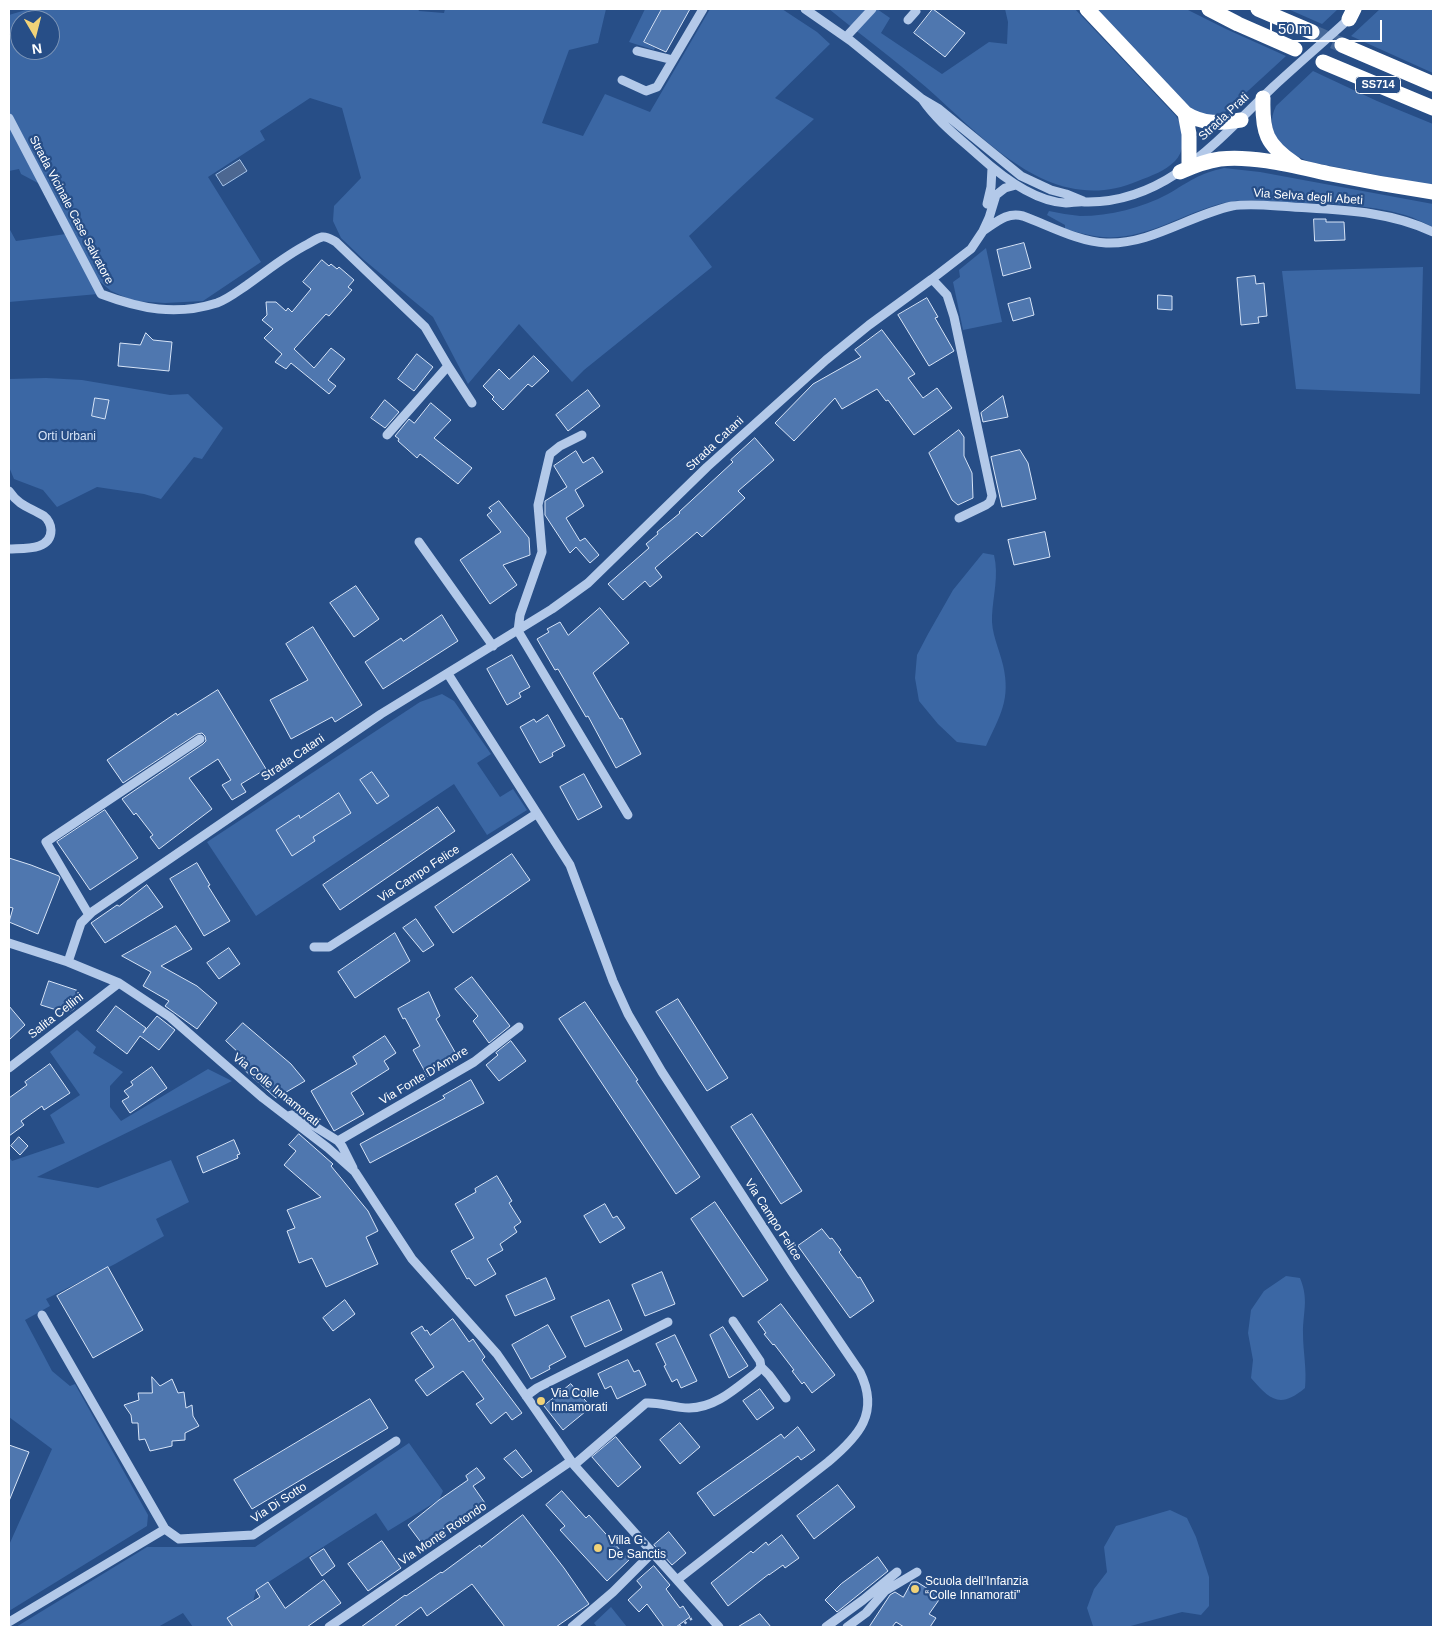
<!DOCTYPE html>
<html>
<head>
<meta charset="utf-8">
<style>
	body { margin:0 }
	#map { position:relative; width:1442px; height:1636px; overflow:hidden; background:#274e87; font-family:Helvetica,sans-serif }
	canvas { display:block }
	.frame { position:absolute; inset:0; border:10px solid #fff; pointer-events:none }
	.north { position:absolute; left:10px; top:10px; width:50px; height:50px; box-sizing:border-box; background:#274e87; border:1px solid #7d95b7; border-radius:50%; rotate:172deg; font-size:14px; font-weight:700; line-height:20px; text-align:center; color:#fff }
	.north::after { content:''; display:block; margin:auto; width:18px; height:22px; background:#f1d278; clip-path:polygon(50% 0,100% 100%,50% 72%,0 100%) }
	.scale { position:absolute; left:1270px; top:20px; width:112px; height:22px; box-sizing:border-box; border:2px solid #fff; border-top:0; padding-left:6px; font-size:15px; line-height:18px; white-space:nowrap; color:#fff; -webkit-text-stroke:4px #274e87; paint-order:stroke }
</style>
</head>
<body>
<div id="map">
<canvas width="1442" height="1636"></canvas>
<div class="frame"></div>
<div class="north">N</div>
<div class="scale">50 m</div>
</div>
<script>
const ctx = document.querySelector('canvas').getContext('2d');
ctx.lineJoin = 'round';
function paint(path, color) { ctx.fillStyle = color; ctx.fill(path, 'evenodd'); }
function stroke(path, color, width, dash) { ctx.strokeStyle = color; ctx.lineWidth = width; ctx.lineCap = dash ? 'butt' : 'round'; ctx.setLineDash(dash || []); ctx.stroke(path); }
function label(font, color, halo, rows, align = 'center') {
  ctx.font = font + ' Helvetica,sans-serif'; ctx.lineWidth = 4.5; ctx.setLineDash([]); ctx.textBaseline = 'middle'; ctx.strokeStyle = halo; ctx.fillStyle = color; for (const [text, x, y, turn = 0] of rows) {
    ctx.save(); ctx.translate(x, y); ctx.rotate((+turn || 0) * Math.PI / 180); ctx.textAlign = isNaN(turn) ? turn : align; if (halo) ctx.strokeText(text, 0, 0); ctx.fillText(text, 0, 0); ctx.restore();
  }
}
paint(new Path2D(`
	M 29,9 L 418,9 L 419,11 L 444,13 L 445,9 L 606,9 L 598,43 L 569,50 L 542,123 L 583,136 L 605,94 L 650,112 L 710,9 L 782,9 L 817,32 L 830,44 L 775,98 L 814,119 L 689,236 L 712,267 L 584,370 L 572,382 L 519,324 L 468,384 L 433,317 L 364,260 L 341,238 L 333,221 L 334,206 L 361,178 L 342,108 L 310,98 L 260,131 L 265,140 L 208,177 L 261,262 L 203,301 L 165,303 L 134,301 L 111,291 L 98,280 L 51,190 L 21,174 L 19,169 L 9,171 L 9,15 ZM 20,20 L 50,20 L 50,50 L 20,50 Z
	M 645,9 L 662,9 L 644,42 L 655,48 L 654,50 L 629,42 Z
	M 829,9 L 877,9 L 890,18 L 881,33 L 942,74 L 989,42 L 1007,44 L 1008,22 L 1005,9 L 1075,9 L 1176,116 C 1177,119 1181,122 1182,126 C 1186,137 1183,153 1175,161 C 1165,171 1151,176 1138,181 C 1052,218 985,139 927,88 C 895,60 861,35 829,9 Z
	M 1095,9 L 1186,9 L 1226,29 L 1286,56 L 1225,112 L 1209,116 L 1192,111 Z
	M 1288,9 L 1338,9 L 1322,24 Z
	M 1380,9 L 1433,9 L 1433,73 L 1351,36 Z
	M 1313,71 L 1377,101 L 1433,124 L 1433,186 L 1310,162 C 1287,153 1262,134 1276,106 Z
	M 1224,168 L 1260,172 L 1433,204 L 1433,227 C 1424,223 1415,218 1405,215 C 1367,204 1327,204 1288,202 C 1266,201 1244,198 1223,203 C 1183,213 1145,241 1102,237 C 1090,236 1077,232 1065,229 L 1065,225 L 1047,215 L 1049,211 C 1059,213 1070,215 1080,216 C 1110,216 1142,208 1168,194 C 1190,181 1198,174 1224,168 Z
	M 9,228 L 16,241 L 66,234 L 98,294 L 9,302 Z
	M 986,248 L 1002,322 L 963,330 L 953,282 L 960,277 L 959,270 Z
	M 1423,267 L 1420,394 L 1296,389 L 1282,271 Z
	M 46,378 L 82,380 L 170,395 L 188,394 L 223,428 L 202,459 L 194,457 L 161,499 L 144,494 L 97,487 L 57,507 L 43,490 L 14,479 L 9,467 L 9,379 Z
	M 983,553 L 994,555 C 999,576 993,595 992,616 C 991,633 999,648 1003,665 C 1011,700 1000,715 986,746 L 957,742 L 938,724 L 919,701 L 915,678 L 917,655 L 928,634 L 953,590 Z
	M 442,694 L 454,701 L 491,754 L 477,763 L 500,797 L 513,789 L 527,810 L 487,835 L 454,784 L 256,916 L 207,842 L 420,702 Z
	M 77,1030 L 96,1047 L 93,1053 L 123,1072 L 110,1086 L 110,1107 L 121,1121 L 208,1069 L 232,1081 L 37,1177 L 98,1188 L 171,1160 L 189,1202 L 156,1219 L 164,1236 L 115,1264 L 46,1299 L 50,1306 L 25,1320 L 52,1371 L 70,1386 L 75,1384 L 148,1515 L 147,1526 L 9,1611 L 9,1545 L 52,1449 L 9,1417 L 9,1157 L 12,1161 L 65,1143 L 50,1115 L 80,1095 L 50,1052 Z
	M 1286,1276 L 1300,1278 C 1309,1300 1303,1311 1303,1333 C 1303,1352 1307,1369 1305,1388 C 1280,1409 1270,1400 1251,1378 L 1253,1360 L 1248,1333 L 1251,1310 L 1264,1291 Z
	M 409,1443 L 443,1491 L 439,1500 L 388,1531 L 376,1513 L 256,1590 L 253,1602 L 262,1617 L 246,1627 L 193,1627 L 183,1613 L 158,1627 L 16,1627 L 147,1547 L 255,1547 Z
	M 1170,1510 L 1187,1518 L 1196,1537 L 1209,1577 L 1209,1606 L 1201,1615 L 1182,1612 L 1127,1627 L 1093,1626 L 1087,1608 L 1094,1589 L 1107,1572 L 1104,1547 L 1116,1526 Z
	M 611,1607 L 627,1627 L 597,1627 L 594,1623 Z`), '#3b67a4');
const water = new Path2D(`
	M 240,160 L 247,171 L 223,186 L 216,175 Z`);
paint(water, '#4c6791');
stroke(water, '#a7c4e9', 1);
const building = new Path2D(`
	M 662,9 L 690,9 L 666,52 L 644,42 Z
	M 933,9 L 965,33 L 945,57 L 914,33 Z
	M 1314,219 L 1326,219 L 1326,222 L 1344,222 L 1345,240 L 1315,241 Z
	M 1024,243 L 1031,268 L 1003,276 L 997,250 Z
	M 322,260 L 329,266 L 331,264 L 337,269 L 339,267 L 354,280 L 348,287 L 352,290 L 329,316 L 326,314 L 294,349 L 314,368 L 331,348 L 345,359 L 328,380 L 336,386 L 329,394 L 291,363 L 286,369 L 275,362 L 282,354 L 264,338 L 273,329 L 262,320 L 267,315 L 266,302 L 276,302 L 286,311 L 288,308 L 292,312 L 311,289 L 303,282 Z
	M 1255,276 L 1256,284 L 1264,283 L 1267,316 L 1258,317 L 1259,323 L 1241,325 L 1237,278 Z
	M 1158,295 L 1172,296 L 1172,310 L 1158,309 Z
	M 927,298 L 938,317 L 935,318 L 954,351 L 929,366 L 898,315 Z
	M 1030,298 L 1034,315 L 1013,321 L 1008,304 Z
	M 882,330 L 915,374 L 908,378 L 923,398 L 937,388 L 952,408 L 914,435 L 888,400 L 886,401 L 877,389 L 842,409 L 835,398 L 794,441 L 775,423 L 813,384 L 861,357 L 855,350 Z
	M 146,333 L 153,340 L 172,342 L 169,371 L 118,366 L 120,343 L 140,345 Z
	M 417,354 L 433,367 L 414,391 L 398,379 Z
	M 534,356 L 549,371 L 532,387 L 528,384 L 503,410 L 492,399 L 494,397 L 483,386 L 499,369 L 509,379 Z
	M 588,390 L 600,406 L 568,431 L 556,415 Z
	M 1003,396 L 1008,417 L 983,422 L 981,413 Z
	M 95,398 L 109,400 L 105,419 L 92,416 Z
	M 385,400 L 399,412 L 385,428 L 371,418 Z
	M 431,403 L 451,420 L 434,438 L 472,468 L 458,484 L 420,454 L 417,458 L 398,441 L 399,439 L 395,436 L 409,419 L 414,423 Z
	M 959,430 L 964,437 L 964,456 L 972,473 L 973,498 L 958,505 L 952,500 L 929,453 Z
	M 755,438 L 774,460 L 738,491 L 745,498 L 702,537 L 697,532 L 655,568 L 662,577 L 650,587 L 645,581 L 623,600 L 608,584 L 649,548 L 646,544 L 658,534 L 657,532 L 680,513 L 679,512 L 733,462 L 731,460 Z
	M 1020,450 L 1028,463 L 1036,499 L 1002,507 L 991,457 Z
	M 576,451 L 583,463 L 593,457 L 603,472 L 575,490 L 584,506 L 566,518 L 580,541 L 585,538 L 599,555 L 590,563 L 576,547 L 570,553 L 545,515 L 545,501 L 567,487 L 554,466 Z
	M 499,501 L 529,538 L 530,555 L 503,565 L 517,585 L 490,604 L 460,560 L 501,532 L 487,515 L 492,511 L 489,508 Z
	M 1045,532 L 1050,557 L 1014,565 L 1008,540 Z
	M 356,586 L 379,619 L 354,637 L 330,603 Z
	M 600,608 L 629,643 L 593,673 L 620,719 L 622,718 L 641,754 L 616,768 L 588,716 L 586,717 L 558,669 L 555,670 L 537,639 L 549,632 L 547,629 L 560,622 L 568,635 Z
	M 442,615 L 458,641 L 383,689 L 365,662 L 401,638 L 403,641 Z
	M 313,627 L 362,705 L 335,722 L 332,717 L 291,739 L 270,700 L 308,680 L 286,644 Z
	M 512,655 L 530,687 L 519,693 L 521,697 L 507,705 L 487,669 Z
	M 218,690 L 266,769 L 241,784 L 246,792 L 232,800 L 222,785 L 231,780 L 218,759 L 189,778 L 212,809 L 159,849 L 150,837 L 153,835 L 136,813 L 134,815 L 122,799 L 203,744 L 206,741 L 205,736 L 202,733 L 197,734 L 123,783 L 107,760 L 176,713 L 177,715 Z
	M 548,715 L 565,746 L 552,753 L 553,756 L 540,763 L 520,727 L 534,719 L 536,722 Z
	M 372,772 L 389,796 L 377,804 L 360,780 Z
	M 584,774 L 602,807 L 578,820 L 560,787 Z
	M 339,793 L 351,813 L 313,837 L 315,841 L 292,856 L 276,830 L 299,815 L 300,818 Z
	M 438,807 L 455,831 L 340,910 L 323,885 Z
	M 105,810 L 138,858 L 90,890 L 57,842 Z
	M 512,854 L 530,880 L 453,933 L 435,907 Z
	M 9,858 L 31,865 L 59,876 L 60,878 L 38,934 L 9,922 L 13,908 L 9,907 Z
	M 197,863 L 210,885 L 208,886 L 230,921 L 204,936 L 170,879 Z
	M 147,885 L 163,907 L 105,943 L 91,923 L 117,905 L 119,906 Z
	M 416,919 L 434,945 L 423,952 L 403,928 Z
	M 176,926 L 192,949 L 161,966 L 197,986 L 217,1003 L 197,1029 L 165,1006 L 169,1001 L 143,986 L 151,972 L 122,956 Z
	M 395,933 L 410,961 L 355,998 L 338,972 Z
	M 229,948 L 240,964 L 219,979 L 207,963 Z
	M 472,977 L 510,1026 L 489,1043 L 473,1021 L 478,1016 L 455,989 Z
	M 49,981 L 79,991 L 74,1009 L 66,1013 L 41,1005 Z
	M 429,992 L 440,1016 L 436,1019 L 459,1059 L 428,1077 L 413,1050 L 420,1046 L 405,1018 L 403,1019 L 398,1009 Z
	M 678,999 L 728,1078 L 707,1091 L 656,1012 Z
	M 585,1002 L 638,1080 L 636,1081 L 700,1177 L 676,1194 L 559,1019 Z
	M 9,1006 L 25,1025 L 9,1040 Z
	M 116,1006 L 146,1028 L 143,1033 L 157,1016 L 175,1030 L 159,1050 L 140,1036 L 127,1054 L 97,1031 Z
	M 243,1023 L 291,1064 L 305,1081 L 276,1098 L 233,1060 L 240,1054 L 226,1041 Z
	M 385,1036 L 396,1053 L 384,1061 L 389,1069 L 351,1093 L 364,1114 L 334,1131 L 311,1091 L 357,1064 L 353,1057 Z
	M 511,1041 L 526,1061 L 499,1081 L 486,1065 L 498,1055 L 496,1053 Z
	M 50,1064 L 70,1093 L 44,1110 L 42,1106 L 21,1121 L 24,1125 L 9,1136 L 9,1098 L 27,1085 L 25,1082 Z
	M 152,1067 L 167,1088 L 130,1113 L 122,1101 L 129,1097 L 124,1091 L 133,1085 L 131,1082 Z
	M 471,1080 L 484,1103 L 370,1163 L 360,1144 L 445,1098 L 443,1096 Z
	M 752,1114 L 802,1191 L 781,1204 L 731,1127 Z
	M 299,1134 L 333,1164 L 331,1166 L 368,1211 L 378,1231 L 366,1237 L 378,1264 L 326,1287 L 312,1258 L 299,1263 L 287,1231 L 295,1228 L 287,1210 L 321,1197 L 284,1165 L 296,1151 L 289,1145 Z
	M 19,1137 L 28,1146 L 20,1155 L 11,1146 Z
	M 234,1140 L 240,1154 L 237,1155 L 238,1158 L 203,1173 L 197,1157 Z
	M 497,1176 L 512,1201 L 509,1203 L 521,1222 L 514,1227 L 517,1232 L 500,1244 L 503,1250 L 487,1259 L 496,1274 L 475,1286 L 469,1278 L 467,1279 L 451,1251 L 474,1238 L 455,1204 L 476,1192 L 475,1189 Z
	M 715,1202 L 768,1280 L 743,1297 L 691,1219 Z
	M 605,1204 L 613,1218 L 617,1216 L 625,1228 L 600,1243 L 584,1216 Z
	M 822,1229 L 830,1239 L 832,1238 L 841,1250 L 839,1252 L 858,1278 L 860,1277 L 874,1301 L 850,1318 L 798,1246 Z
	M 108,1267 L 143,1330 L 93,1358 L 57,1296 Z
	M 662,1272 L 675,1304 L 645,1316 L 632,1285 Z
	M 546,1278 L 555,1299 L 515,1316 L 506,1296 Z
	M 345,1300 L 355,1314 L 333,1331 L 323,1318 Z
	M 609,1300 L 622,1330 L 585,1347 L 571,1317 Z
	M 781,1304 L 835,1375 L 812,1393 L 804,1382 L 802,1384 L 792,1371 L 794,1370 L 774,1344 L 773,1345 L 764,1334 L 766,1333 L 758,1322 Z
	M 453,1319 L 469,1342 L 473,1339 L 485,1357 L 482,1360 L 522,1413 L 512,1420 L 506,1412 L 491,1424 L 476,1404 L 484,1399 L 463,1371 L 427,1396 L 415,1380 L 434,1367 L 411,1333 L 422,1326 L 425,1331 L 427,1330 L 430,1335 Z
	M 548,1325 L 566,1357 L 549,1366 L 550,1369 L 531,1379 L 512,1345 Z
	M 723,1327 L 748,1366 L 729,1378 L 710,1335 Z
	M 675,1335 L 697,1381 L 681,1388 L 677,1379 L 672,1382 L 664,1366 L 666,1365 L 656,1344 Z
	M 628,1360 L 634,1372 L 639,1370 L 646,1385 L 617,1399 L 611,1386 L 605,1389 L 598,1374 Z
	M 152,1377 L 160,1386 L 172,1379 L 178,1393 L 184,1392 L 186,1408 L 192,1405 L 193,1416 L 199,1426 L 185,1433 L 185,1440 L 172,1441 L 172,1446 L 150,1451 L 145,1439 L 139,1440 L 138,1423 L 132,1423 L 131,1415 L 124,1405 L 139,1400 L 138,1393 L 152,1393 Z
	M 571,1384 L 591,1407 L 563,1430 L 544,1406 Z
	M 760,1389 L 774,1408 L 757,1420 L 743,1401 Z
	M 370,1399 L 388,1428 L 252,1509 L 234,1480 Z
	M 680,1423 L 700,1447 L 680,1464 L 660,1440 Z
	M 798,1427 L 815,1450 L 801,1460 L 798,1456 L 714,1516 L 697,1493 L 781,1434 L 784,1438 Z
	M 616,1437 L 641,1467 L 618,1487 L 592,1457 Z
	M 9,1445 L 29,1452 L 9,1501 Z
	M 516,1450 L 532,1471 L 522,1478 L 504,1459 Z
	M 477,1468 L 485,1478 L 473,1486 L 487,1506 L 457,1527 L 453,1521 L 423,1545 L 408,1525 L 439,1500 L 468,1480 L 466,1476 Z
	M 838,1485 L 855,1507 L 814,1539 L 797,1516 Z
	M 562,1491 L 586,1518 L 589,1515 L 629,1560 L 607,1581 L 560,1530 L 565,1526 L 546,1505 Z
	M 523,1515 L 564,1568 L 589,1604 L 556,1627 L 505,1627 L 472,1584 L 427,1616 L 421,1607 L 394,1627 L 361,1627 L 405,1595 L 406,1596 L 441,1572 L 442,1573 L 480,1545 L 481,1547 Z
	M 669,1532 L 686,1553 L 672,1565 L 654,1545 Z
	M 782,1535 L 799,1558 L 785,1568 L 783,1565 L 769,1575 L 769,1574 L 728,1606 L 711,1583 L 751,1551 L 753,1553 L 766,1542 L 768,1545 Z
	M 382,1541 L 401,1568 L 368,1591 L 348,1564 Z
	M 324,1549 L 335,1566 L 322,1576 L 310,1558 Z
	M 878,1557 L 888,1571 L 837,1612 L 825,1600 L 841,1584 Z
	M 654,1566 L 670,1585 L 666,1589 L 680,1608 L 683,1606 L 690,1617 L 676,1627 L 664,1627 L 647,1604 L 639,1612 L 628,1600 L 642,1587 L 637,1581 Z
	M 324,1580 L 341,1603 L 307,1627 L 233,1627 L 227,1618 L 260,1597 L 256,1590 L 268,1582 L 285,1608 Z
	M 912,1582 L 917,1582 L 941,1597 L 929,1614 L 936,1618 L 930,1627 L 904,1627 L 896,1622 L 892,1627 L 869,1627 L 890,1595 L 895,1592 L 903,1597 Z
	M 760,1614 L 771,1627 L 738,1627 Z`);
paint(building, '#4f77af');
stroke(building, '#d7e4f7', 1);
stroke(new Path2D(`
	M 1312,32 L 1342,45`), '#476999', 15, [15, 8]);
stroke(new Path2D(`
	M 679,1627 L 694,1617`), '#b3c9e9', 2.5, [2.5, 4]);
stroke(new Path2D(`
	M 805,9 L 851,41 L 922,99 L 939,109 L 1021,176 L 1051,190 L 1066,194 L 1083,201
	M 908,20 L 916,11 L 915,9
	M 846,37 L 872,9
	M 637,51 L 673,60
	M 622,80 L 646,91 L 657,87 L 703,9
	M 922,99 C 937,121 958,137 978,155 C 1000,175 1035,202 1066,203 C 1072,203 1079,201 1085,202 C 1166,204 1219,139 1273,87 C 1299,63 1326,40 1352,16
	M 9,118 L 101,294 C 141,309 176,316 217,303 C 228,299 238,291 247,285 C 267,271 286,255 308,244 C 312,242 317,238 322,237 C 327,236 332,240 336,242 L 425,327 L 448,366 L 472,403
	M 987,204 L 991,187 L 992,168
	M 983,231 C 997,222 1006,212 1023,216 C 1048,225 1079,242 1106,243 C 1150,245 1190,215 1232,206 C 1252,203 1273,206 1293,207 C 1341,210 1390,211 1433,232
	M 932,279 L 947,295 L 954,317 L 992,496 L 990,502 L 986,505 L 959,518
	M 387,435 L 448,366
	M 582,435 L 560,446 L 550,454 L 538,505 L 542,552 L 520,615 L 518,631 L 628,815
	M 9,491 C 20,507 30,507 44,516 C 48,519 51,525 51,530 C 51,551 23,548 9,549
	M 419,542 L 493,646
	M 448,674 L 570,865 L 613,981 L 628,1014 L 662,1072 L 792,1272 L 860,1372 C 880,1413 859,1436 828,1462 L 677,1580
	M 89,915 L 46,842 L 200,739
	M 9,943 L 68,962 L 119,983 L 170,1017 L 263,1098 L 328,1148 L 355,1172 L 412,1259 L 497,1354 L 574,1465 L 719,1627
	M 314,947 L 329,947 L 536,814
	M 68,962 L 81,923 L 92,912 L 381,714 L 552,609 L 588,583 L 707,467 L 826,360 L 869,325 L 932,279 L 971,249 L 983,231 L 989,218 L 996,195 L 1005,188 L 1016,185
	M 9,1068 L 119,983
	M 288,1116 L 295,1114 L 338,1141 L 342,1146 L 353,1168
	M 338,1141 L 474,1062 L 519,1027
	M 42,1315 L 165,1529
	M 761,1367 L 769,1375 L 786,1398
	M 526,1396 L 537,1388 L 668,1322
	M 574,1465 L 646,1403 C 660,1402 674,1408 689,1408 C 716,1408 737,1387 757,1372 L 761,1367 L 760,1361 L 733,1321
	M 9,1622 L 165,1529 L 179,1539 L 253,1535 L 396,1441
	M 329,1627 L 571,1461
	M 572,1627 L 613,1592 L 652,1553
	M 826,1627 L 863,1600 L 897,1572
	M 847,1627 L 866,1613 L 885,1591 L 917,1572`), '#b3c9e9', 9);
stroke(new Path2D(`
	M 1087,9 L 1185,113 C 1204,125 1220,123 1241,120
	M 1209,9 L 1238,24 L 1295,49
	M 1258,9 L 1312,32
	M 1349,19 L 1354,9
	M 1342,45 L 1433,84
	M 1323,62 L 1433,108
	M 1263,98 C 1262,132 1266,145 1295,164
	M 1185,113 L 1189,134 L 1189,165
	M 1180,172 C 1193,166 1206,161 1220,159 C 1254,155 1298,167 1331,174 C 1365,181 1399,187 1433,192`), '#fff', 15);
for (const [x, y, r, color] of [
	[541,1401,5,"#f1d278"],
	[598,1548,5,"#f1d278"],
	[915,1589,5,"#f1d278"]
]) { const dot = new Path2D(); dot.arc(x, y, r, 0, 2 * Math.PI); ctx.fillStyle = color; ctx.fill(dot); stroke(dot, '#274e87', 2); }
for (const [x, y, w] of [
	[1378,85,45]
]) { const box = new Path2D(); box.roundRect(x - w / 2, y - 8.5, w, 17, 4); ctx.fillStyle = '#274e87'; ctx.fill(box); stroke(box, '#fff', 1); }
label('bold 11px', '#fff', null, [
	["SS714",1378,85]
]);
label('12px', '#fff', '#274e87', [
	["Strada Prati",1224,117,-43],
	["Via Selva degli Abeti",1308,197,4],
	["Strada Vicinale Case Salvatore",71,210,62],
	["Strada Catani",715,444,-43],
	["Strada Catani",293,758,-34],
	["Via Campo Felice",419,874,-33],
	["Salita Cellini",56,1016,-38],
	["Via Fonte D'Amore",424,1076,-31],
	["Via Colle Innamorati",276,1090,39],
	["Via Campo Felice",773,1220,57],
	["Via Di Sotto",279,1503,-33],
	["Via Monte Rotondo",443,1534,-34]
]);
label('12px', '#d7e4f7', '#274e87', [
	["Orti Urbani",67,437]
]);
label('12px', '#fff', '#274e87', [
	["Via Colle",551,1394],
	["Innamorati",551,1408],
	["Villa G.",608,1541],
	["De Sanctis",608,1555],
	["Scuola dell’Infanzia",925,1582],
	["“Colle Innamorati”",925,1596]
], 'left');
</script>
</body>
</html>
